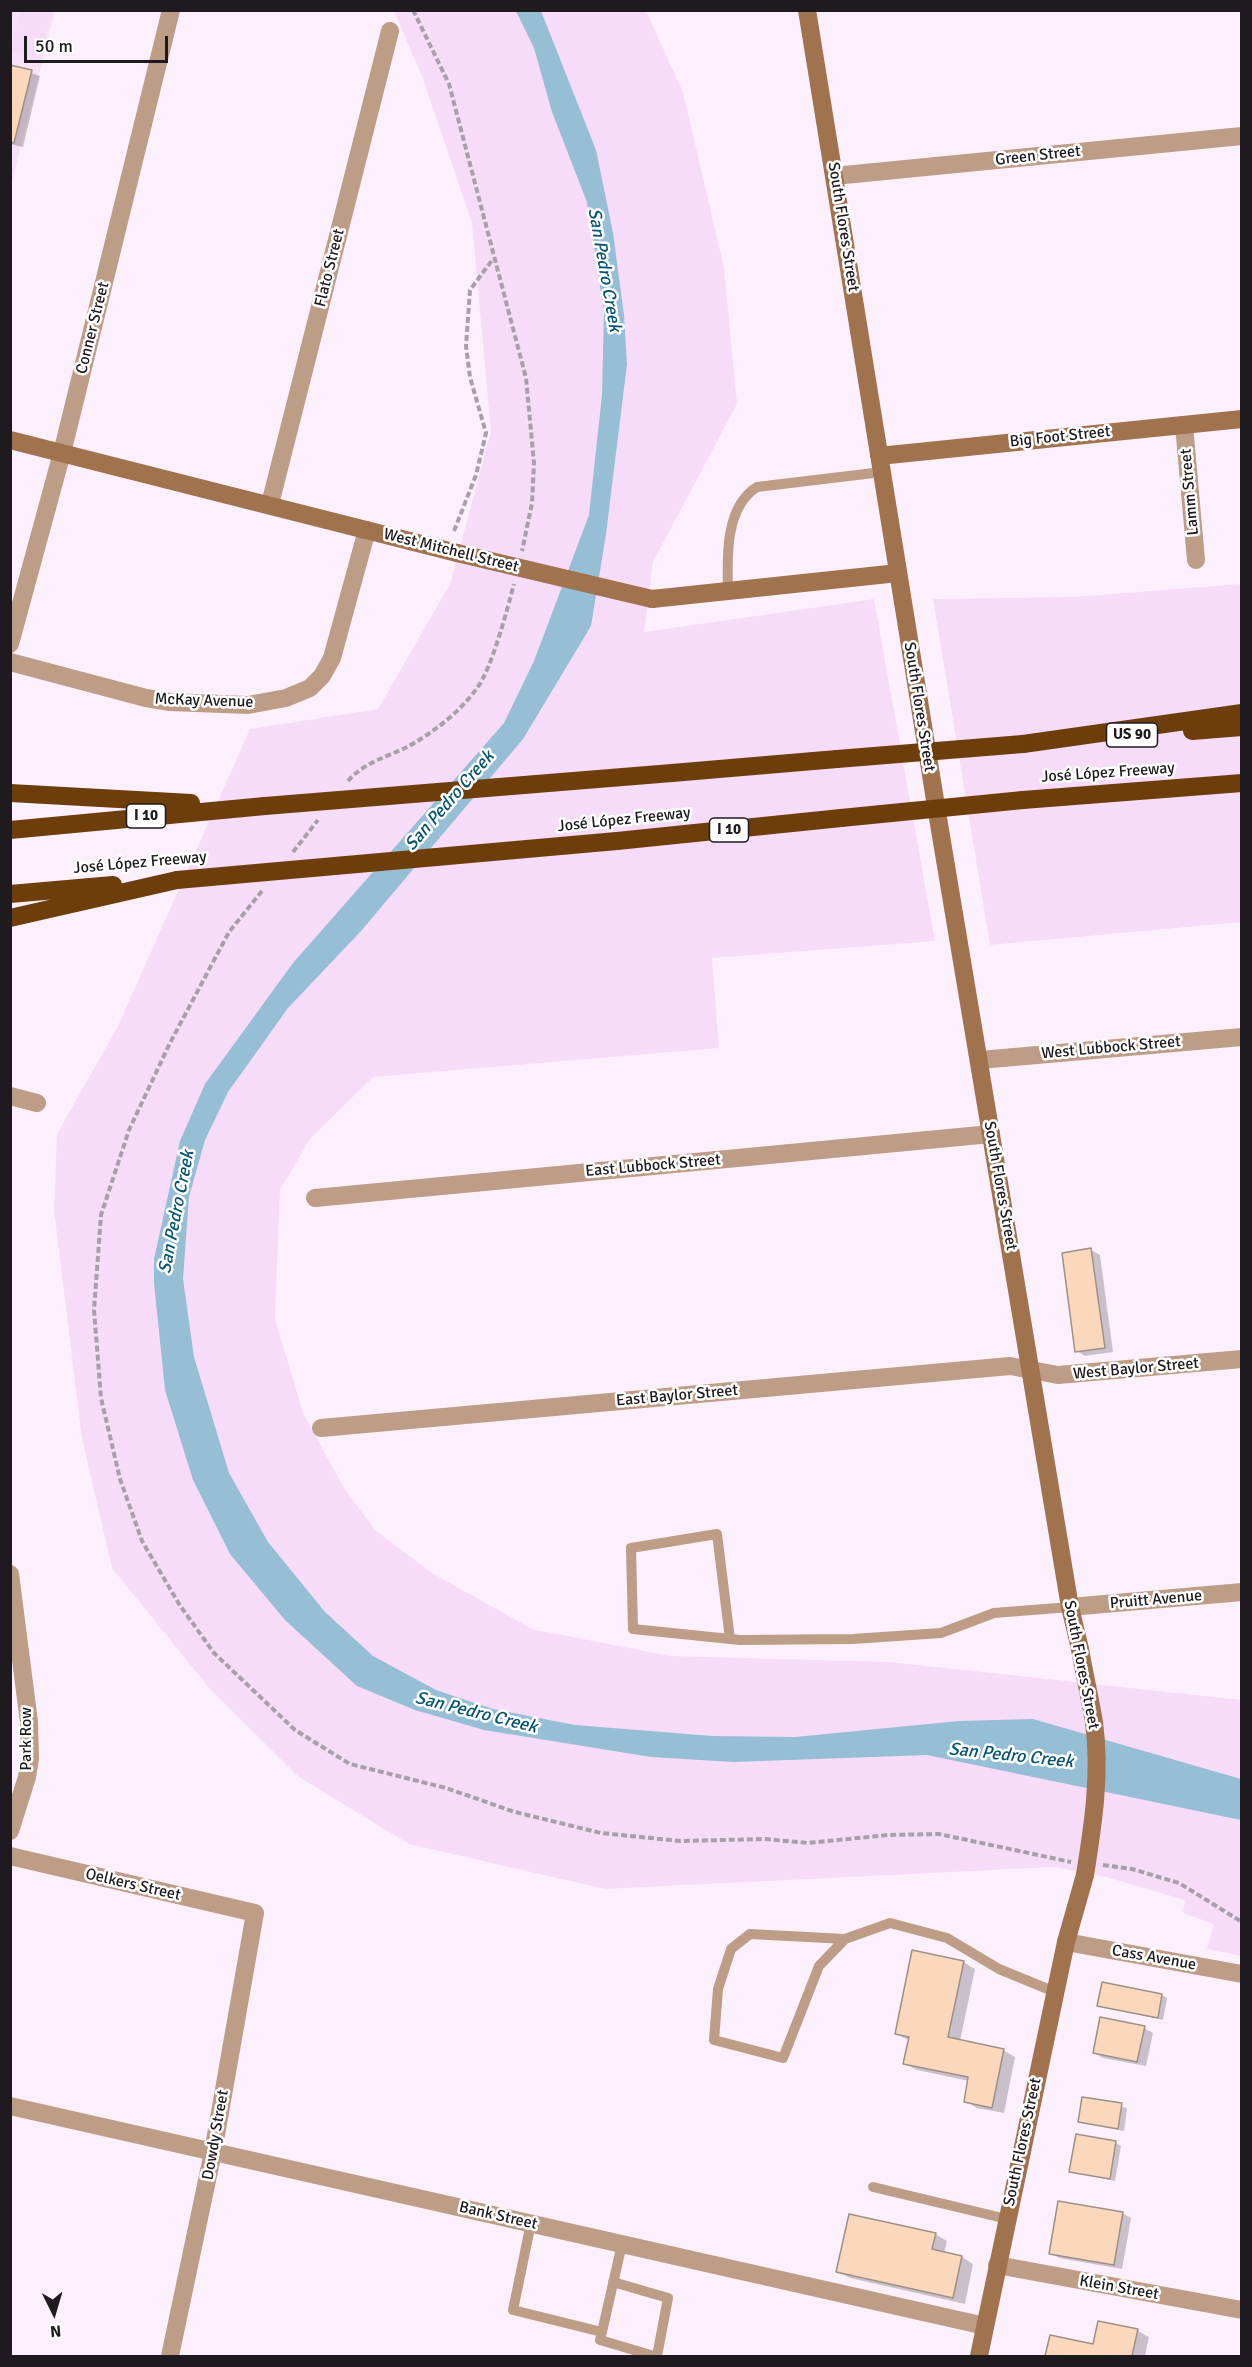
<!DOCTYPE html>
<html>
<head>
<meta charset="utf-8">
<style>
	body { margin:0 }
	#map { position:relative; width:1252px; height:2367px; overflow:hidden; background:#fdf0fe; font-family:Signika,sans-serif }
	canvas { display:block }
	.frame { position:absolute; inset:0; border:12px solid #1e1a1f; pointer-events:none }
	.north { position:absolute; left:24px; top:2283px; width:60px; height:60px; -webkit-text-stroke:4px #fff; paint-order:stroke; rotate:175deg; font-size:16px; font-weight:700; line-height:24px; text-align:center; color:#1e1a1f }
	.north::after { content:''; display:block; margin:auto; width:21px; height:27px; background:#1e1a1f; clip-path:polygon(50% 0,100% 100%,50% 72%,0 100%) }
	.scale { position:absolute; left:24px; top:36px; width:144px; height:27px; box-sizing:border-box; border:3px solid #1e1a1f; border-top:0; padding-left:8px; font-size:18px; line-height:21px; white-space:nowrap; color:#1e1a1f; -webkit-text-stroke:4px #fff; paint-order:stroke }
</style>
</head>
<body>
<div id="map">
<canvas width="1252" height="2367"></canvas>
<div class="frame"></div>
<div class="north">N</div>
<div class="scale">50 m</div>
</div>
<script>
const ctx = document.querySelector('canvas').getContext('2d');
ctx.lineJoin = 'round';
function paint(path, color) { ctx.fillStyle = color; ctx.fill(path, 'evenodd'); }
function stroke(path, color, width, dash) { ctx.strokeStyle = color; ctx.lineWidth = width; ctx.lineCap = dash ? 'butt' : 'round'; ctx.setLineDash(dash || []); ctx.stroke(path); }
function label(font, color, halo, rows, align = 'center') {
  ctx.font = font + ' Signika,sans-serif'; ctx.lineWidth = 5; ctx.setLineDash([]); ctx.textBaseline = 'middle'; ctx.strokeStyle = halo; ctx.fillStyle = color; for (const [text, x, y, turn = 0] of rows) {
    ctx.save(); ctx.translate(x, y); ctx.rotate((+turn || 0) * Math.PI / 180); ctx.textAlign = isNaN(turn) ? turn : align; if (halo) ctx.strokeText(text, 0, 0); ctx.fillText(text, 0, 0); ctx.restore();
  }
}
paint(new Path2D(`
	M 11,11 L 55,11 L 11,185 Z`), '#f5e2f6');
paint(new Path2D(`
	M 20,11 L 52,11 L 39,60 L 11,52 Z
	M 394,11 L 646,11 L 683,92 L 724,268 L 737,404 L 653,562 L 644,632 L 874,599 L 935,941 L 712,958 L 719,1048 L 373,1077 L 310,1139 L 280,1190 L 275,1319 L 303,1413 L 344,1488 L 375,1530 L 432,1573 L 532,1629 L 670,1656 L 890,1662 L 1241,1700 L 1241,1956 L 1207,1949 L 1214,1924 L 1183,1913 L 1185,1900 L 1106,1877 L 1054,1867 L 605,1889 L 409,1844 L 299,1777 L 210,1689 L 112,1568 L 82,1439 L 54,1210 L 57,1134 L 118,1026 L 250,729 L 378,709 L 450,584 L 491,432 L 472,223 L 423,79 Z
	M 1241,584 L 1241,922 L 990,945 L 933,599 L 1074,597 Z`), '#f6dcf8');
paint(new Path2D(`
	M 516,11 L 541,11 L 596,150 L 613,233 L 624,315 L 627,364 L 606,534 L 591,626 L 523,739 L 361,931 L 288,1008 L 228,1092 L 205,1140 L 189,1197 L 183,1279 L 194,1357 L 229,1473 L 268,1542 L 325,1612 L 373,1656 L 436,1690 L 493,1709 L 575,1725 L 712,1736 L 795,1737 L 959,1721 L 1033,1719 L 1241,1779 L 1241,1820 L 927,1755 L 733,1762 L 651,1757 L 484,1730 L 415,1710 L 357,1686 L 285,1620 L 230,1554 L 193,1480 L 165,1390 L 154,1283 L 154,1259 L 180,1141 L 205,1084 L 293,963 L 504,723 L 534,661 L 589,515 L 602,395 L 604,312 L 587,202 L 552,112 L 534,48 Z`), '#96bed4');
paint(new Path2D(`
	M 10,66 L 40,76 L 23,147 L 10,144 Z
	M 1091,1250 L 1100,1255 L 1113,1352 L 1085,1356 L 1077,1351 Z
	M 963,1962 L 975,1969 L 960,2041 L 1003,2050 L 1015,2057 L 1004,2113 L 977,2108 L 965,2101 L 969,2081 L 917,2070 L 905,2064 L 910,2041 L 897,2034 Z
	M 1162,1995 L 1167,1998 L 1163,2020 L 1099,2005 Z
	M 1144,2028 L 1153,2033 L 1146,2066 L 1103,2058 L 1094,2053 Z
	M 1084,2098 L 1127,2108 L 1124,2131 L 1080,2122 Z
	M 1116,2143 L 1121,2146 L 1115,2181 L 1070,2171 Z
	M 1122,2213 L 1131,2218 L 1122,2269 L 1059,2258 L 1051,2253 Z
	M 935,2234 L 947,2241 L 944,2253 L 962,2257 L 973,2264 L 965,2304 L 850,2278 L 838,2272 Z
	M 1138,2331 L 1149,2337 L 1145,2356 L 1047,2356 L 1051,2336 L 1094,2346 Z`), '#0003');
const building = new Path2D(`
	M 10,65 L 32,70 L 14,143 L 10,142 Z
	M 1091,1248 L 1105,1348 L 1075,1352 L 1062,1253 Z
	M 912,1950 L 964,1961 L 948,2037 L 1004,2049 L 992,2108 L 964,2102 L 968,2077 L 903,2064 L 909,2037 L 895,2034 Z
	M 1102,1982 L 1162,1994 L 1158,2018 L 1097,2006 Z
	M 1100,2017 L 1145,2026 L 1137,2062 L 1093,2053 Z
	M 1082,2097 L 1122,2103 L 1118,2129 L 1078,2122 Z
	M 1076,2134 L 1116,2141 L 1110,2179 L 1069,2172 Z
	M 1058,2201 L 1123,2212 L 1114,2265 L 1049,2254 Z
	M 849,2214 L 936,2233 L 932,2249 L 962,2256 L 953,2298 L 836,2272 Z
	M 1098,2321 L 1138,2329 L 1132,2356 L 1045,2356 L 1050,2335 L 1093,2344 Z`);
paint(building, '#fbd8bc');
stroke(building, '#9d9084', 1.5);
stroke(new Path2D(`
	M 413,10 L 449,84 L 526,378 L 534,463 L 532,503 L 522,551
	M 454,531 L 476,475 L 486,433 L 470,377 L 466,346 L 470,290 L 493,259
	M 348,781 C 363,763 387,757 407,747 C 433,733 460,712 477,688 C 492,668 507,610 514,584
	M 293,852 L 318,820
	M 262,891 L 229,932 L 170,1043 L 129,1130 L 101,1215 L 94,1310 L 101,1398 L 120,1479 L 142,1541 L 179,1604 L 214,1653 L 295,1730 L 350,1764 L 446,1788 L 515,1812 L 601,1833 L 680,1841 L 765,1839 L 808,1843 L 888,1835 L 939,1834 L 1071,1862
	M 1103,1865 L 1132,1869 L 1179,1883 L 1242,1922`), '#a99faa', 4, [6, 3]);
stroke(new Path2D(`
	M 728,591 C 727,557 725,507 757,487 L 882,472
	M 730,1639 L 717,1534 L 631,1548 L 633,1629 L 740,1640 L 853,1639 L 941,1633 L 994,1613 L 1070,1607
	M 845,1939 L 750,1934 L 731,1949 L 718,1989 L 714,2040 L 783,2058 L 819,1966 L 845,1939 L 890,1923 L 947,1938 L 999,1969 L 1055,1992
	M 873,2187 L 1007,2219
	M 531,2223 L 513,2310 L 602,2332 L 622,2244
	M 613,2282 L 668,2298 L 657,2356
	M 602,2332 L 600,2340 L 654,2356`), '#bd9d85', 10);
stroke(new Path2D(`
	M 834,176 L 1242,136
	M 1184,425 L 1196,560
	M 270,504 L 390,31
	M 10,644 L 62,453 L 171,10
	M 10,662 L 146,698 L 170,702 L 248,705 L 286,698 L 310,688 L 322,676 L 332,658 L 367,530
	M 980,1060 L 1242,1037
	M 10,1096 L 37,1103
	M 315,1198 L 991,1134
	M 321,1428 L 1010,1366 L 1058,1375 L 1242,1359
	M 10,1574 L 29,1722 L 30,1758 L 27,1777 L 10,1831
	M 1070,1607 L 1242,1592
	M 10,1856 L 255,1913 L 213,2152 L 170,2356
	M 1066,1942 L 1242,1974
	M 10,2106 L 985,2326
	M 997,2265 L 1242,2310`), '#bd9d85', 18);
stroke(new Path2D(`
	M 807,10 L 937,812 L 1070,1607 L 1080,1649
	M 10,440 L 457,553
	M 879,456 L 1242,419
	M 652,599 L 898,573
	M 979,2356 L 1066,1942 L 1085,1875`), '#a0724e', 18);
stroke(new Path2D(`
	M 1192,731 L 1242,727
	M 1023,744 L 1242,713
	M 672,773 L 837,759
	M 10,793 L 191,803
	M 1023,800 L 1242,783
	M 10,830 L 265,806
	M 617,841 L 841,818
	M 10,894 L 113,885
	M 10,918 L 177,880`), '#6e3d0c', 18);
stroke(new Path2D(`
	M 457,553 L 652,599
	M 1080,1649 C 1084,1673 1090,1698 1094,1722 C 1101,1774 1093,1825 1085,1875`), '#a0724e', 18);
stroke(new Path2D(`
	M 837,759 L 1023,744
	M 265,806 L 672,773
	M 841,818 L 1023,800
	M 177,880 L 617,841`), '#6e3d0c', 18);
for (const [x, y, w] of [
	[1132,735,51],
	[146,816,39],
	[729,830,39]
]) { const box = new Path2D(); box.roundRect(x - w / 2, y - 12, w, 24, 4.5); ctx.fillStyle = '#fff'; ctx.fill(box); stroke(box, '#1e1a1f', 1.5); }
label('bold 15px', '#1e1a1f', null, [
	["US 90",1132,735],
	["I 10",146,816],
	["I 10",729,830]
]);
label('16px', '#1e1a1f', '#fff', [
	["Green Street",1038,156,-6],
	["South Flores Street",843,227,81],
	["Flato Street",330,268,-76],
	["Conner Street",93,328,-76],
	["Big Foot Street",1060,437,-6],
	["Lamm Street",1190,492,-95],
	["West Mitchell Street",451,551,14],
	["McKay Avenue",204,701,2],
	["South Flores Street",919,707,81],
	["José López Freeway",1108,773,-4],
	["José López Freeway",624,820,-6],
	["José López Freeway",140,863,-5],
	["West Lubbock Street",1111,1048,-5],
	["East Lubbock Street",653,1166,-5],
	["South Flores Street",1000,1186,80],
	["West Baylor Street",1136,1369,-5],
	["East Baylor Street",677,1396,-5],
	["Pruitt Avenue",1156,1600,-5],
	["South Flores Street",1081,1665,79],
	["Park Row",27,1739,-90],
	["Oelkers Street",133,1885,13],
	["Cass Avenue",1154,1958,10],
	["Dowdy Street",216,2135,-80],
	["South Flores Street",1023,2142,-78],
	["Bank Street",498,2216,13],
	["Klein Street",1119,2288,10]
]);
label('italic 18px', '#055472', '#fff', [
	["San Pedro Creek",604,270,80],
	["San Pedro Creek",450,801,-49],
	["San Pedro Creek",177,1212,-79],
	["San Pedro Creek",476,1713,14],
	["San Pedro Creek",1011,1756,6]
]);
</script>
</body>
</html>
